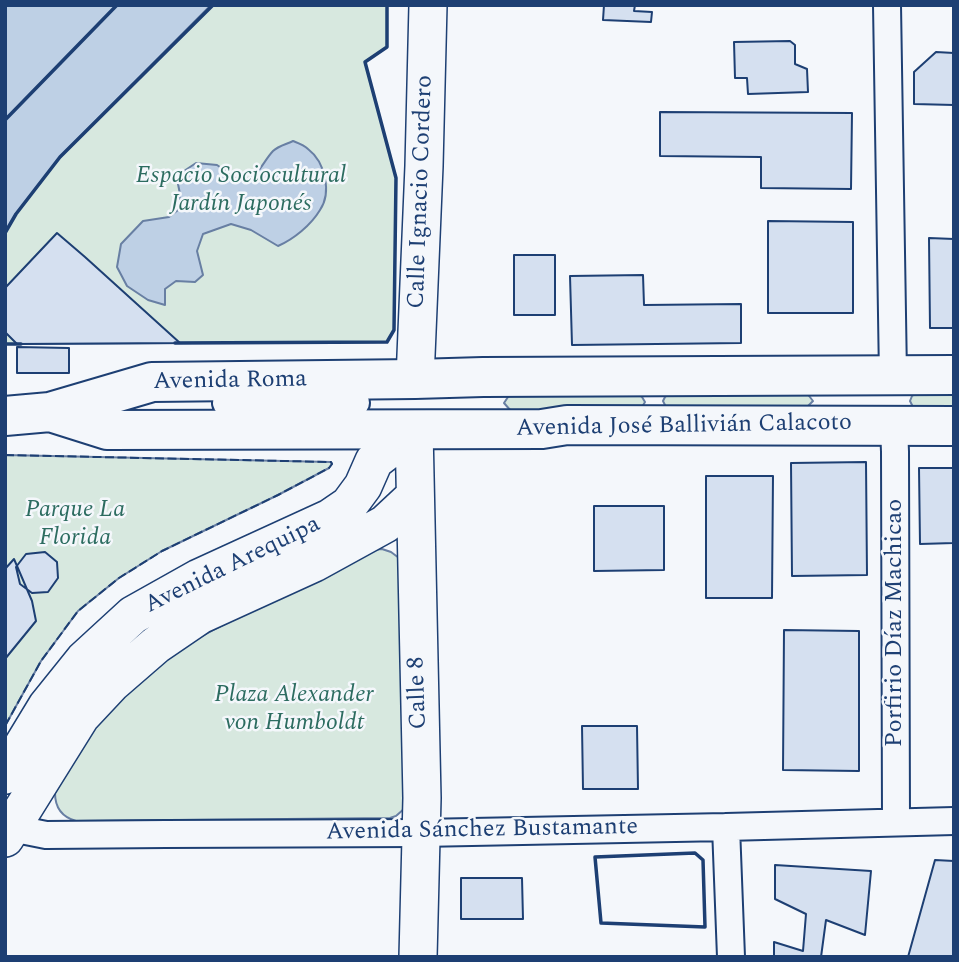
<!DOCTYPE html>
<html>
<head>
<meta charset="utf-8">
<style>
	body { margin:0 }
	#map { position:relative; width:959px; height:962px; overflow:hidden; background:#f4f7fb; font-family:Spectral,serif }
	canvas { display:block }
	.frame { position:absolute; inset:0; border:7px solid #1d3f73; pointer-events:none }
</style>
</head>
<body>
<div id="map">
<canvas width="959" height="962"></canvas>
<div class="frame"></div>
</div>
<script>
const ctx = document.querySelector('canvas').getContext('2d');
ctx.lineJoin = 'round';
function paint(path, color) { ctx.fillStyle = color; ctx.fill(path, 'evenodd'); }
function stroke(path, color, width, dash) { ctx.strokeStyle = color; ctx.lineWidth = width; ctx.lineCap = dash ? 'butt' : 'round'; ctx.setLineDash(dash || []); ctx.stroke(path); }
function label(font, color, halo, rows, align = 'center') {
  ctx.font = font + ' Spectral,serif'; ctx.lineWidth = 5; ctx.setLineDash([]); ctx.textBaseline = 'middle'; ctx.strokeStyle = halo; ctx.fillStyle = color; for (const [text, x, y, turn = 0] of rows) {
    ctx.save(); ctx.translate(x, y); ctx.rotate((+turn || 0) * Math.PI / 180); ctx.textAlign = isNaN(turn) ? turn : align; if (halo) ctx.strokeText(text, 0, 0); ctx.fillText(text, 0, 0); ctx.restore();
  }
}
const green = new Path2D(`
	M 211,5 L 387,5 L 387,47 L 365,62 L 396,178 L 394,330 L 387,342 L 5,344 L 5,233 L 16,214 L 60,157 Z
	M 806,392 L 813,401 L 806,408 L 666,407 L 663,401 L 665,397 L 670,393 Z
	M 954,392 L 954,408 L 913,407 L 910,401 L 912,396 L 917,393 Z
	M 636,393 L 642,397 L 645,402 L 642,407 L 511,411 L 504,403 L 510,394 Z
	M 5,455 L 331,462 L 332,464 L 329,468 L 278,495 L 162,551 L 119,578 L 78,611 L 41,661 L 5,726 Z
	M 382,549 L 391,552 L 399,558 L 405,808 L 396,816 L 390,818 L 76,821 C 62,817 55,808 55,793 L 95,724 L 165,656 L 213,630 L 373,550 Z`);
paint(green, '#d7e8df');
stroke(green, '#687fa3', 2);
const water = new Path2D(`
	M 5,5 L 211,5 L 60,157 L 16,214 L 5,233 Z
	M 293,141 C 298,143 304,145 308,149 C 325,162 332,192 320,210 C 311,225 294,239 278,246 L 251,230 L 231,224 L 203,234 L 197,251 L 203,275 L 195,282 L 176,281 L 165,289 L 165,305 L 148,300 L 127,286 L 117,267 L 121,244 L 143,221 L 169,217 L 178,210 L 180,194 L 178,184 L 181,173 L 196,163 L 217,165 L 240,181 C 260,177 261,164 273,151 C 278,146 287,144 293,141 Z`);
paint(water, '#bed0e5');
stroke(water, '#687fa3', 2);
const building = new Path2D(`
	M 604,5 L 635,5 L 634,11 L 652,12 L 651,22 L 603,20 Z
	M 790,41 L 795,45 L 795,64 L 807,69 L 808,92 L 748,94 L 747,78 L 735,78 L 734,42 Z
	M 936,52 L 954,53 L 954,105 L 914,104 L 914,72 Z
	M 660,112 L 852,113 L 851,189 L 761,188 L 761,157 L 660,156 Z
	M 768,221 L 853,222 L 853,313 L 768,313 Z
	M 57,233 L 85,257 L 180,343 L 17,344 L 5,332 L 5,288 Z
	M 929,238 L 954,239 L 954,328 L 930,328 Z
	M 514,255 L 555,255 L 555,315 L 514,315 Z
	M 643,275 L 644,305 L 741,304 L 741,343 L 572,345 L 570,276 Z
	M 17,347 L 69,348 L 69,373 L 17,373 Z
	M 866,462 L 867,575 L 792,576 L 791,463 Z
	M 919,468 L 954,468 L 954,543 L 920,544 Z
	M 706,476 L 773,476 L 772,598 L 706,598 Z
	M 594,506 L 664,506 L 664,570 L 594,571 Z
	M 45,552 L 57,562 L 58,578 L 48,592 L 32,593 L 20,584 L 16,567 L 26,554 Z
	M 14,559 L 32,601 L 36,621 L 5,659 L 5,569 Z
	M 784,630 L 859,631 L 859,771 L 783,770 Z
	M 582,726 L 637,726 L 638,789 L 583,789 Z
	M 935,860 L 954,861 L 954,957 L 908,957 Z
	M 775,865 L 871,871 L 865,935 L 826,920 L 821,957 L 774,957 L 774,942 L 803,951 L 806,914 L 775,899 Z
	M 461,878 L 522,878 L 523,919 L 461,919 Z`);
paint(building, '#d5e0f0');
stroke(building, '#1d3f73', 2);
const street = new Path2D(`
	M 887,5 L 893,376
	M 351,397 L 356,403 L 352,408 L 231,407 L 226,403 L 228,399 L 231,398 Z
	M 894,426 L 895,452 L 896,821
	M 726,827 L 731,957
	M 11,828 L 46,835 L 166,834 L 421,833 L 726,827 L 954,821`);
const secondary = new Path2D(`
	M 415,379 L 424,166 L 428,5
	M 414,430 L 422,798 L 418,957
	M 5,775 L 47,706 L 84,660 L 133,615 L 199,578 L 330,518 L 349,505 L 363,486 L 374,461 L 414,430
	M 5,838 L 81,716 L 111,684 L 156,645 L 200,615 L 314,563 L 385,524 L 414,497`);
const primary = new Path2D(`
	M 50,412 L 107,430 L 542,429 L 567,425 L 954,426
	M 5,416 L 50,412 L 152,382 L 415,379 L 483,377 L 954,375`);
stroke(street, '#1d3f73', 30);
stroke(secondary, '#1d3f73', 40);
stroke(primary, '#1d3f73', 42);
stroke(street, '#f4f7fb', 26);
stroke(secondary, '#f4f7fb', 37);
stroke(primary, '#f4f7fb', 38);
stroke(new Path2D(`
	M 5,455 L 331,462 L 332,464 L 329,468 L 278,495 L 162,551 L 119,578 L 78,611 L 41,661 L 5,726`), '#1d3f73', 2, [9, 3.5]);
stroke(new Path2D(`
	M 5,120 L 117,5
	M 5,233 L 16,214 L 60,157 L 213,5
	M 175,343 L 387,342 L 394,330 L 396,178 L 365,62 L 387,47 L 387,5
	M 5,344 L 21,344
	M 695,853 L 703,860 L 705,927 L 601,923 L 595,857 Z`), '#1d3f73', 3.5);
label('italic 24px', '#2c6c60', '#f4f7fb', [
	["Espacio Sociocultural",241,177],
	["Jardín Japonés",241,205],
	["Parque La",75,511],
	["Florida",75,539],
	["Plaza Alexander",294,696],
	["von Humboldt",294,724]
]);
label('24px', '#1d3f73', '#f4f7fb', [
	["Calle Ignacio Cordero",422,192,-88],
	["Avenida Roma",230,382,-1],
	["Avenida José Ballivián Calacoto",684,427,-1],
	["Avenida Arequipa",233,566,-26],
	["Porfirio Díaz Machicao",896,623,-90],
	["Calle 8",419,693,-92],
	["Avenida Sánchez Bustamante",482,831,-1]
]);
</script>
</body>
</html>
